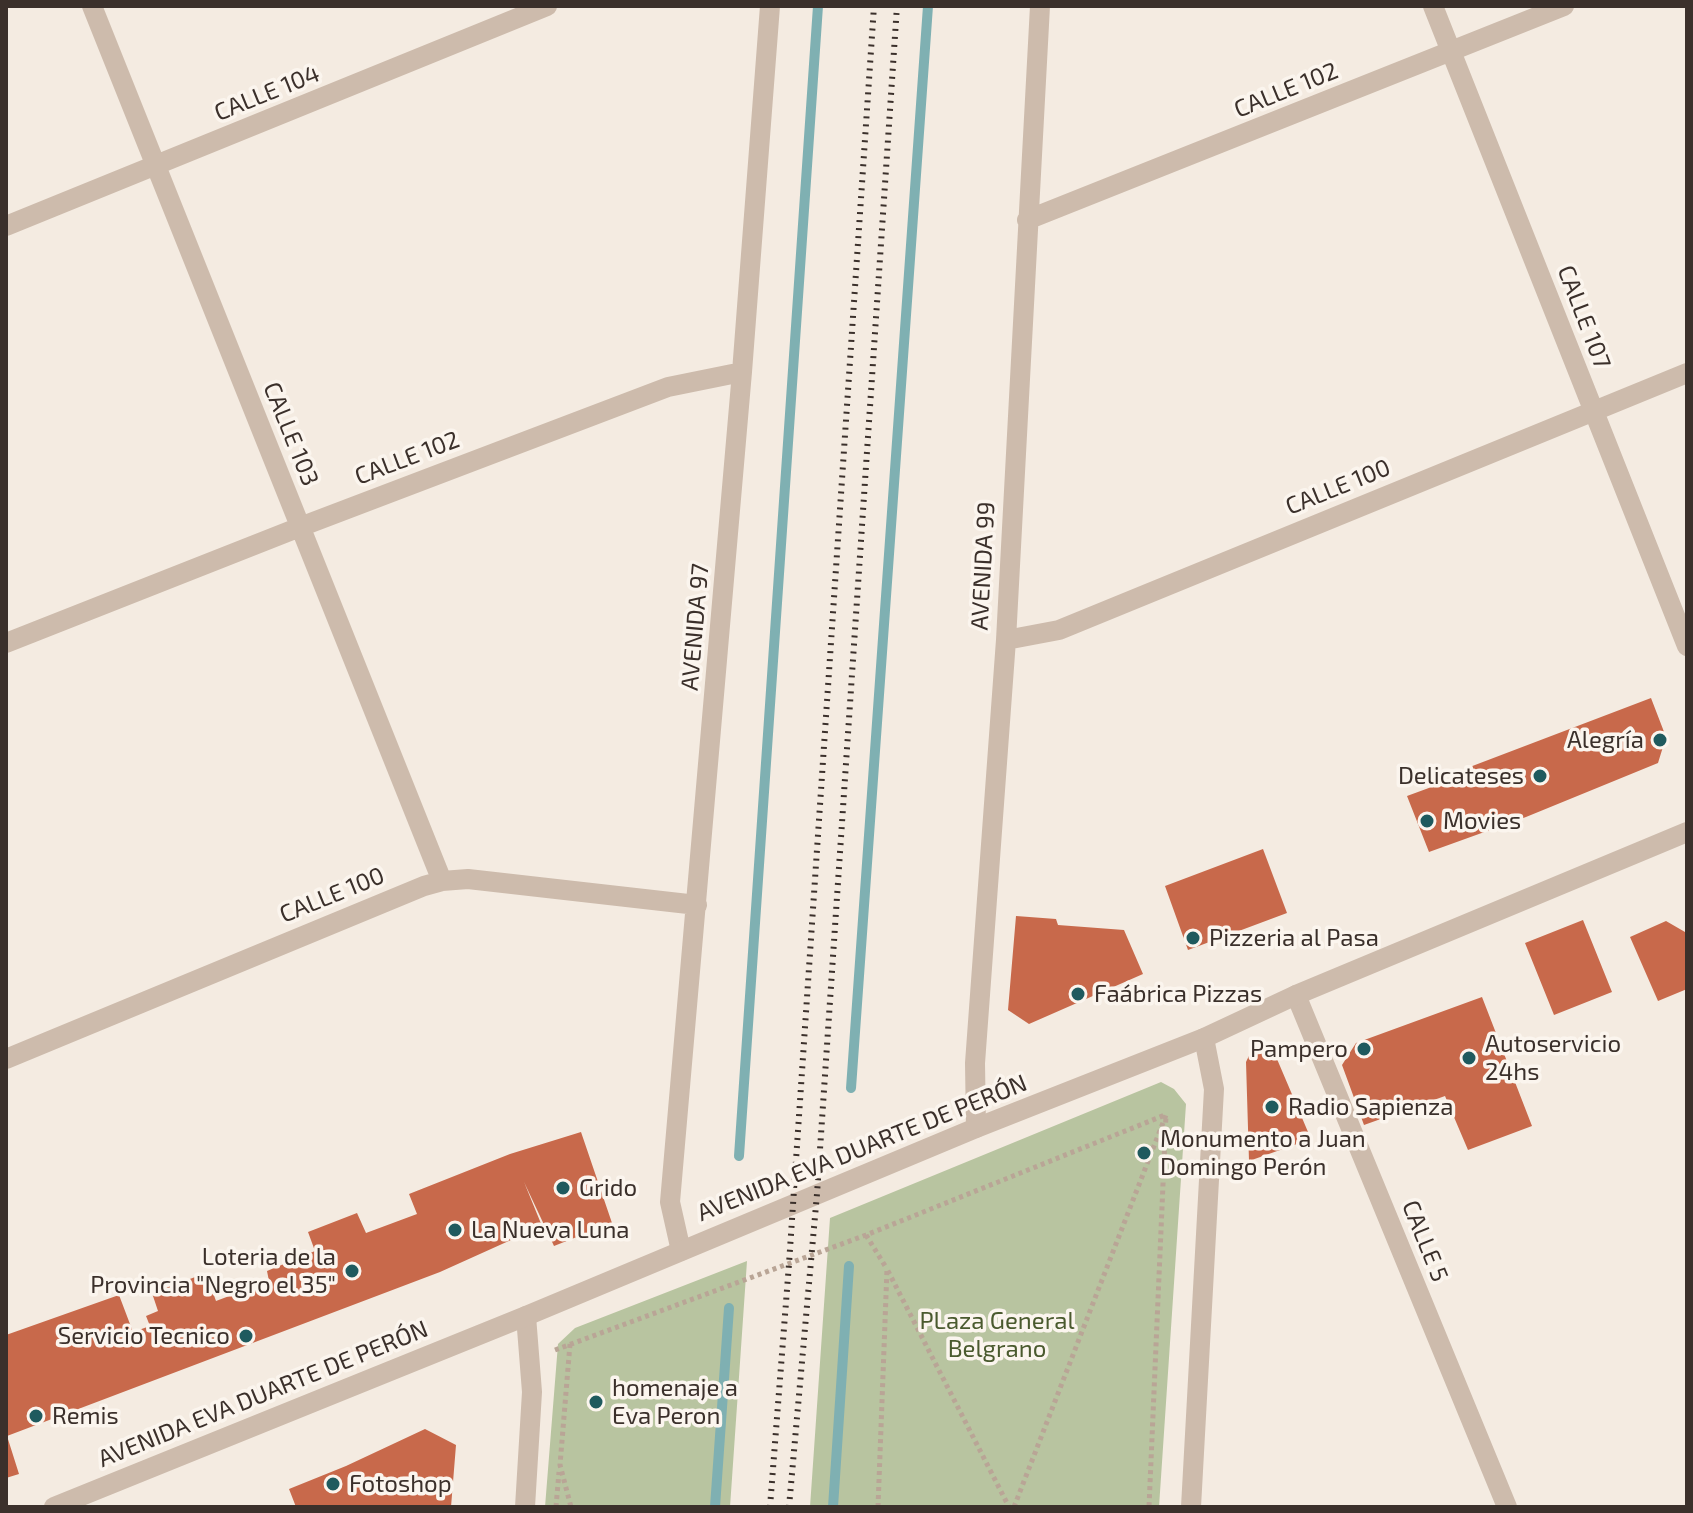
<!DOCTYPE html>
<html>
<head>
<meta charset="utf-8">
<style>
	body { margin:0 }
	#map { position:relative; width:1693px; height:1513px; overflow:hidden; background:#f4ebe1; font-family:"Exo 2",sans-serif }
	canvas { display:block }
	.frame { position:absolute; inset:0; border:8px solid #3b302b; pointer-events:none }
</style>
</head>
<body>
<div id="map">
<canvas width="1693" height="1513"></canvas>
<div class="frame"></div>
</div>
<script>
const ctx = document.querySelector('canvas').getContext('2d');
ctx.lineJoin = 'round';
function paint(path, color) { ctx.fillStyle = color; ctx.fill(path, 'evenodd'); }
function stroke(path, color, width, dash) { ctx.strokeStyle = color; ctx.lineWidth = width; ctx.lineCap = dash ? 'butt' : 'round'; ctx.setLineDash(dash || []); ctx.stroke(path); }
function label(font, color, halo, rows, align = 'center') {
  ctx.font = font + ' "Exo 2",sans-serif'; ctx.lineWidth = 7; ctx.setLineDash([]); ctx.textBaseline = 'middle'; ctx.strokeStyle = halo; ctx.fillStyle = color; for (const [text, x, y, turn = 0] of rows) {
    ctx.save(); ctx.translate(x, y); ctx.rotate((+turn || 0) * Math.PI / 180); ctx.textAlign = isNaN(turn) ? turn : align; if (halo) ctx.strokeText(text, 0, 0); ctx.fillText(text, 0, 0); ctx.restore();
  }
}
paint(new Path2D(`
	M 1161,1082 L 1174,1089 L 1186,1104 L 1159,1507 L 810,1507 L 830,1218 Z
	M 747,1261 L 730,1507 L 545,1507 L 558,1344 L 575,1328 Z`), '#b8c4a0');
stroke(new Path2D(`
	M 851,1088 L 928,6
	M 739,1156 L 818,6
	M 715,1507 L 729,1308
	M 833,1507 L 849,1266`), '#7fb0b2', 10);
paint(new Path2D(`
	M 1651,698 L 1666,737 L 1658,763 L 1526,817 L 1429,852 L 1407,796 L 1456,778 L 1454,773 Z
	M 1263,849 L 1287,913 L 1188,950 L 1165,886 Z
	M 1016,916 L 1056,919 L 1058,925 L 1124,930 L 1143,974 L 1029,1024 L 1008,1010 Z
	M 1583,920 L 1612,992 L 1554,1015 L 1525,943 Z
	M 1666,921 L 1685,932 L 1687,938 L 1687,989 L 1658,1001 L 1630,937 Z
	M 1482,997 L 1532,1126 L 1468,1150 L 1445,1096 L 1364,1125 L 1342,1065 L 1356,1043 Z
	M 1257,1039 L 1274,1052 L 1311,1139 L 1249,1161 L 1246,1062 Z
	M 581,1132 L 612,1223 L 554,1246 L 524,1182 L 542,1226 L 440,1272 L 7,1436 L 19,1474 L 6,1478 L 6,1335 L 119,1295 L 133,1332 L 150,1326 L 146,1316 L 158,1311 L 152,1293 L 206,1273 L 216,1301 L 269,1281 L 267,1271 L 315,1251 L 308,1232 L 357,1213 L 366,1233 L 417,1214 L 409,1194 L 510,1154 Z
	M 425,1429 L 456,1445 L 451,1507 L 296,1507 L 289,1489 L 346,1466 Z`), '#c8694b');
stroke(new Path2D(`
	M 866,1235 L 887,1269
	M 570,1344 L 560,1465 L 571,1507
	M 555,1350 L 866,1235 L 1165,1115
	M 556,1507 L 559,1472
	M 878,1507 L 887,1269 L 1009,1507
	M 1014,1507 L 1166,1115 L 1149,1507`), '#b9a596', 5, [4, 4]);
stroke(new Path2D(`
	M 92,6 L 442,881
	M 1433,6 L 1687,646
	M 1027,220 L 1564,6
	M 6,226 L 547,6
	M 1006,640 L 1059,630 L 1687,373
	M 6,643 L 300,527 L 668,387 L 742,372
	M 1296,995 L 1507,1507
	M 6,1059 L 424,886 L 442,881 L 468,879 L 697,905
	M 976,1128 L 975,1063 L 1006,640 L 1040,6
	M 681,1251 L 670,1202 L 742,372 L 770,6
	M 525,1507 L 532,1392 L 526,1316
	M 1191,1507 L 1214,1089 L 1204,1038`), '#cdbbac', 20);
stroke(new Path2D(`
	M 54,1507 L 526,1316 L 976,1128 L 1204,1038 L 1296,995 L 1687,832`), '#cdbbac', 20);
stroke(new Path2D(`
	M 770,1507 L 789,1264 L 874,6
	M 789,1507 L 817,1194 L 897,6`), '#3b302b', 6, [2, 6]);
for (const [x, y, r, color] of [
	[1660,740,8,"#1f5a5e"],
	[1540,776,8,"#1f5a5e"],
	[1427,821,8,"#1f5a5e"],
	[1193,938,8,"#1f5a5e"],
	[1078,994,8,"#1f5a5e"],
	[1364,1049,8,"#1f5a5e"],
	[1469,1058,8,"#1f5a5e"],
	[1272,1107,8,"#1f5a5e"],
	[1144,1153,8,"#1f5a5e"],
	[563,1188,8,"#1f5a5e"],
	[455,1230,8,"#1f5a5e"],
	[352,1271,8,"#1f5a5e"],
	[246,1336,8,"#1f5a5e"],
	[596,1402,8,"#1f5a5e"],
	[36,1416,8,"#1f5a5e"],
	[333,1484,8,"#1f5a5e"]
]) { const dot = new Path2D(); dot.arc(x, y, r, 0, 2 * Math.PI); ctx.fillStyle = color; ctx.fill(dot); stroke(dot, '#fbf5ee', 3); }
label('24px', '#3b302b', '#fbf5ee', [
	["CALLE 102",1286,90,-22],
	["CALLE 104",267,93,-22],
	["CALLE 107",1584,317,69],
	["CALLE 103",291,434,68],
	["CALLE 102",407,458,-21],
	["CALLE 100",1338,487,-22],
	["AVENIDA 99",983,566,-87],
	["AVENIDA 97",695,627,-85],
	["CALLE 100",332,895,-22],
	["AVENIDA EVA DUARTE DE PERÓN",862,1148,-22],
	["CALLE 5",1425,1241,68],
	["AVENIDA EVA DUARTE DE PERÓN",263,1394,-22]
]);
label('24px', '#3b302b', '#fbf5ee', [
	["Alegría",1644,740,"right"],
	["Delicateses",1524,776,"right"],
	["Movies",1443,821],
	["Pizzeria al Pasa",1209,938],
	["Faábrica Pizzas",1094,994],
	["Autoservicio",1485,1044],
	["24hs",1485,1072],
	["Pampero",1348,1049,"right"],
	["Radio Sapienza",1288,1107],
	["Monumento a Juan",1160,1139],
	["Domingo Perón",1160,1167],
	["Grido",579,1188],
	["La Nueva Luna",471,1230],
	["Loteria de la",336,1257,"right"],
	["Provincia \"Negro el 35\"",336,1285,"right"],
	["Servicio Tecnico",230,1336,"right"],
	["homenaje a",612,1388],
	["Eva Peron",612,1416],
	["Remis",52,1416],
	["Fotoshop",349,1484]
], 'left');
label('24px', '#4a5a2e', '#fbf5ee', [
	["PLaza General",997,1321],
	["Belgrano",997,1349]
]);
</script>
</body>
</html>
